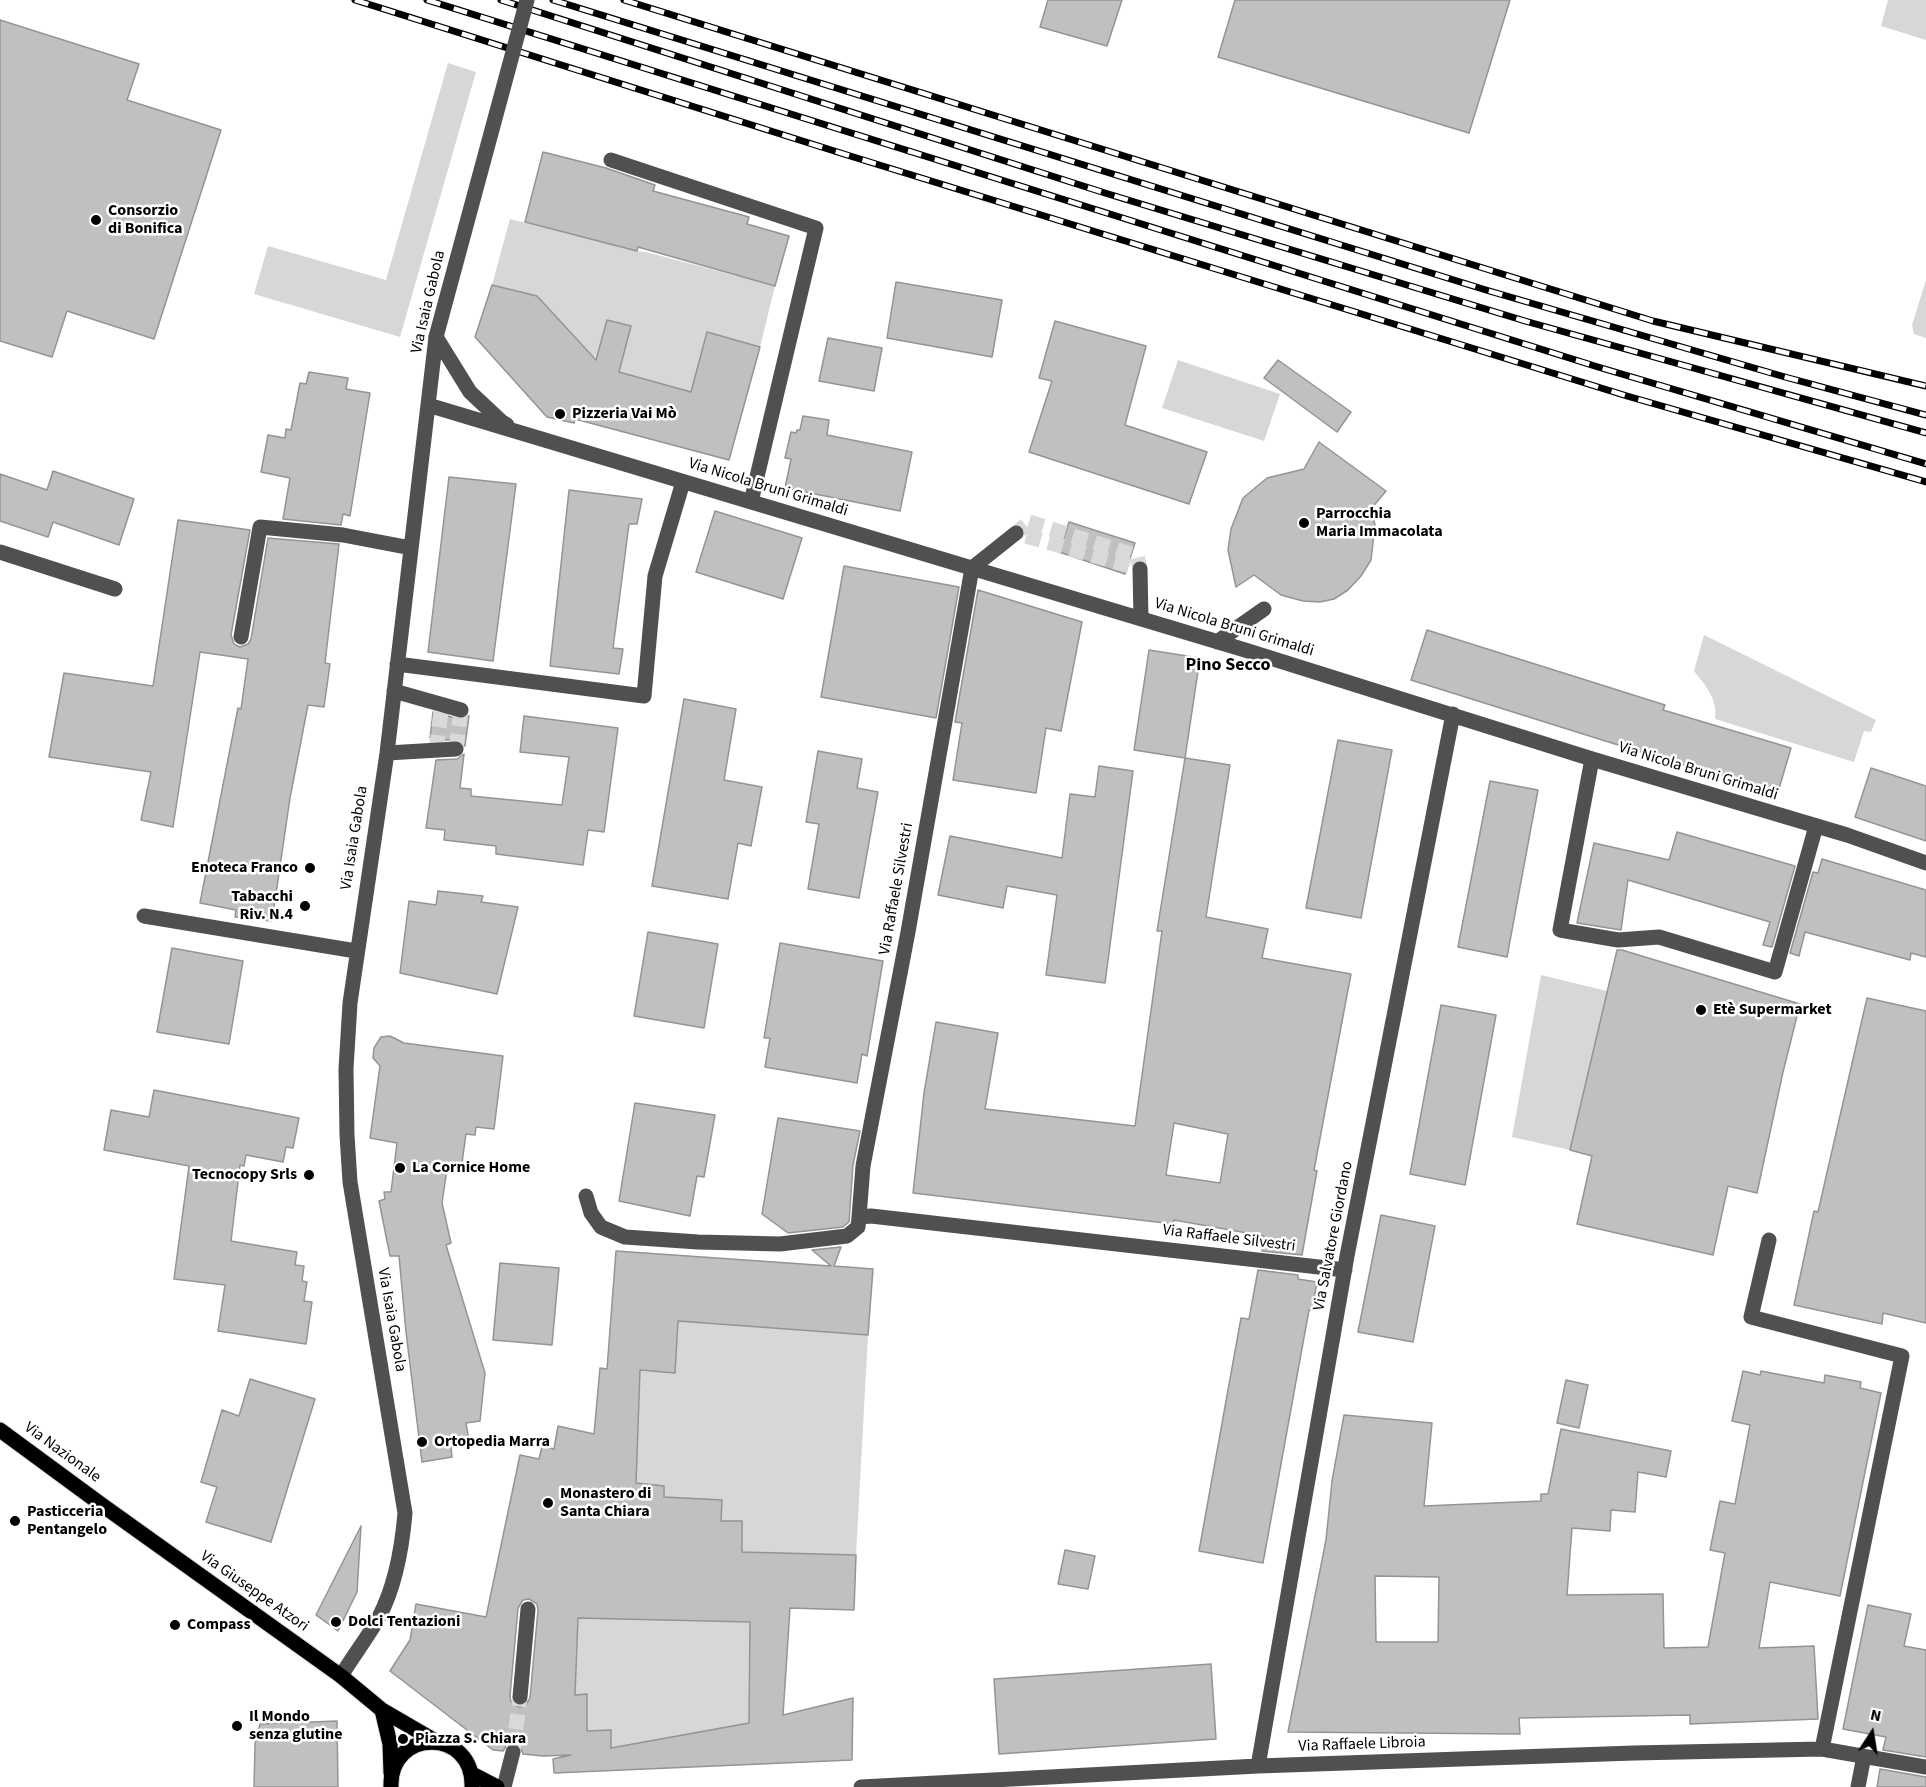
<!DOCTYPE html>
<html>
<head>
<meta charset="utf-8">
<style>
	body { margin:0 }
	#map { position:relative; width:1926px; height:1787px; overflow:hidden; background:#fff; font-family:"Source Sans 3",sans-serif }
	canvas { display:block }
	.north { position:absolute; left:1842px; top:1703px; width:60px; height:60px; -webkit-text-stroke:4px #fff; paint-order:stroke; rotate:12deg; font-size:16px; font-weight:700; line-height:24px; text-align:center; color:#000 }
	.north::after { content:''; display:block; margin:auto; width:21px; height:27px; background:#000; clip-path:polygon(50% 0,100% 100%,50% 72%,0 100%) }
</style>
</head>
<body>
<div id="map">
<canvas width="1926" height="1787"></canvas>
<div class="north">N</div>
</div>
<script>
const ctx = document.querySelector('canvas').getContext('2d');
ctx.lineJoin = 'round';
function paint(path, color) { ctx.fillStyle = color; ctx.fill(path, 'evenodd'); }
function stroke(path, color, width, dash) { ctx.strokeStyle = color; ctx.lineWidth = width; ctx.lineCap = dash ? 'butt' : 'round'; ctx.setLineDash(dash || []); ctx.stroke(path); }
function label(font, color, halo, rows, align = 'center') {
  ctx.font = font + ' "Source Sans 3",sans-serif'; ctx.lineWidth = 5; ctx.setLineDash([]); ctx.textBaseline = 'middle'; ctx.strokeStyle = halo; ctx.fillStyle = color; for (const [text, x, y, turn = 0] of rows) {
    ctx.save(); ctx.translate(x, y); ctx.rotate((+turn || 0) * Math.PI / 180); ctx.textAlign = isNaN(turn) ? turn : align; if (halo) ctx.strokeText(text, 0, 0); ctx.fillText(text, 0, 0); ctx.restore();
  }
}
paint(new Path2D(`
	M 1888,0 L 1926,0 L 1926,40 L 1881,26 Z
	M 448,63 L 476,72 L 400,337 L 254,294 L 268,246 L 386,280 Z
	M 510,219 L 637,251 L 646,252 L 775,286 L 760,347 L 707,332 L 691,392 L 619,372 L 630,326 L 607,320 L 597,356 L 594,357 L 537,296 L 492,285 Z
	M 1926,280 L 1926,338 L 1914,334 L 1912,325 Z
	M 1178,360 L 1280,394 L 1264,441 L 1162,408 Z
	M 1704,635 L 1876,720 L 1871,732 L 1864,731 L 1854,762 L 1715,719 C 1718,699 1705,685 1694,671 Z
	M 1541,975 L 1607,991 L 1570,1150 L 1512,1137 Z
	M 678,1321 L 868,1335 L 856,1555 L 786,1553 L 742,1555 L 742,1521 L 721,1521 L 663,1536 L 664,1486 L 636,1483 L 640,1371 L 674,1373 Z
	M 578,1618 L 750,1621 L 749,1723 L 611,1748 L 610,1730 L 587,1731 L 586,1694 L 575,1695 Z`), '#d7d7d7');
const building = new Path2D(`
	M 1048,0 L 1122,0 L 1107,46 L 1040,27 Z
	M 1235,0 L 1510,0 L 1469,133 L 1218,57 Z
	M 0,20 L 139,64 L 127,100 L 221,130 L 154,339 L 67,311 L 52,357 L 0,341 Z
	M 543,152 L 606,168 L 655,185 L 653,191 L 749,217 L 747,224 L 789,236 L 775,286 L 638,247 L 637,251 L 525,222 Z
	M 896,282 L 1002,300 L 992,357 L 887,338 Z
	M 492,285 L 537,296 L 596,360 L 607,320 L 631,326 L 619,372 L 691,392 L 707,332 L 760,347 L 729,460 L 575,419 L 574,423 L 547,417 L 475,337 Z
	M 1055,321 L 1146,346 L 1125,425 L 1207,452 L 1189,504 L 1029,452 L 1052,381 L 1039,378 Z
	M 828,338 L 882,348 L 874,391 L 819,381 Z
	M 1278,360 L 1351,412 L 1337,432 L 1264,378 Z
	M 309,372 L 348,378 L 346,389 L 370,393 L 350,516 L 343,514 L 341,525 L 283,519 L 290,478 L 261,472 L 268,435 L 285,438 L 286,429 L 291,430 L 300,383 L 306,384 Z
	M 803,416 L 829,420 L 827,435 L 912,452 L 900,511 L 785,488 L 791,459 L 785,458 L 791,432 L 796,433 L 797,430 L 800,430 Z
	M 1319,442 L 1386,491 L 1371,509 L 1375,525 L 1371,560 L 1361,576 L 1348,590 L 1334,599 L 1320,602 L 1303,601 L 1281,595 L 1254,575 L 1236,587 L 1228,550 L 1231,529 L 1243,498 L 1267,478 L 1304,469 Z
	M 53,471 L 134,499 L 119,545 L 53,522 L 48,537 L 0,521 L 0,474 L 47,490 Z
	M 449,477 L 516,484 L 493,661 L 428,652 Z
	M 569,490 L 642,499 L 637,524 L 629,524 L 613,648 L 623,649 L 619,674 L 550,666 Z
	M 715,511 L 802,538 L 783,599 L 696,572 Z
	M 178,520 L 250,530 L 231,635 L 234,644 L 240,647 L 248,644 L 251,639 L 268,538 L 339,544 L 325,663 L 330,664 L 324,707 L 308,705 L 290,798 L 272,921 L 235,917 L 236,910 L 200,903 L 238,708 L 241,709 L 248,659 L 200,652 L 173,827 L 141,820 L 151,772 L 49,757 L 64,673 L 153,686 Z
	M 1069,522 L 1135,543 L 1125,574 L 1059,552 Z
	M 844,566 L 959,587 L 936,718 L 821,697 Z
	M 978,590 L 1082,622 L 1061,731 L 1046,728 L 1036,793 L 953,780 L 962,723 L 955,722 Z
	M 1427,630 L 1665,705 L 1663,710 L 1791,748 L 1778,792 L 1650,755 L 1411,680 Z
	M 1149,650 L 1200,658 L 1185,758 L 1134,750 Z
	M 684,699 L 736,709 L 724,780 L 762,787 L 751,846 L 738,843 L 728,899 L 652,886 Z
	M 433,712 L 459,719 L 464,719 L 469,716 L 465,746 L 460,740 L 439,740 L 439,739 L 430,738 Z
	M 524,716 L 618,728 L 604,832 L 588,830 L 583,865 L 496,854 L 496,846 L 444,840 L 445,830 L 426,828 L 436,760 L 457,759 L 464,754 L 460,788 L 471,789 L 471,796 L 562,805 L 569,757 L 520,752 Z
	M 1338,740 L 1392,750 L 1361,918 L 1306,908 Z
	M 818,751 L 862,759 L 857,788 L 878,792 L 859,898 L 808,889 L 819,824 L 806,822 Z
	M 1185,758 L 1230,765 L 1206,917 L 1268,929 L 1262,958 L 1351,974 L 1314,1170 L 1317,1171 L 1302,1255 L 1262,1251 L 1264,1236 L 1174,1220 L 1173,1224 L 913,1193 L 924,1093 L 936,1022 L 998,1033 L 985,1109 L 1135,1126 L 1162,931 L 1157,931 ZM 1174,1123 L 1228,1134 L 1220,1183 L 1166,1175 Z
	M 1099,766 L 1133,771 L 1105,983 L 1046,975 L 1057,895 L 1007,886 L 1003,908 L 938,895 L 950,836 L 1062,858 L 1070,794 L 1095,797 Z
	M 1871,768 L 1926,786 L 1926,841 L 1855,817 Z
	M 1490,781 L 1538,790 L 1507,957 L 1458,947 Z
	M 1677,832 L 1795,866 L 1772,947 L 1763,945 L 1770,922 L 1628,880 L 1621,930 L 1577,923 L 1594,843 L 1669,860 Z
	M 1822,859 L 1926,890 L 1926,957 L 1911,953 L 1910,960 L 1805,932 L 1799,956 L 1790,953 L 1813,872 L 1818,873 Z
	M 438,891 L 483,896 L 481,902 L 518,907 L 497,994 L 400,973 L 409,901 L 436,905 Z
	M 648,932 L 718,944 L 704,1028 L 634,1016 Z
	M 780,943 L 883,961 L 867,1056 L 862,1054 L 857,1083 L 765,1067 L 770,1038 L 764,1038 Z
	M 172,948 L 243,961 L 229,1044 L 157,1032 Z
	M 1617,950 L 1622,950 L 1800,1004 L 1783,1072 L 1757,1193 L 1728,1186 L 1713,1255 L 1577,1224 L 1592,1156 L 1570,1150 Z
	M 1867,998 L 1926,1011 L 1926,1323 L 1883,1313 L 1882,1324 L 1794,1305 L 1814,1211 L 1818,1212 Z
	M 1441,1005 L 1496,1015 L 1465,1185 L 1410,1174 Z
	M 390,1036 L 404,1043 L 503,1056 L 494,1129 L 476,1127 L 475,1135 L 466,1134 L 461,1170 L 447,1169 L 442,1203 L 451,1243 L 446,1245 L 485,1373 L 480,1421 L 466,1423 L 470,1446 L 451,1447 L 452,1457 L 422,1462 L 406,1332 L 399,1256 L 390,1256 L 379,1201 L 385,1199 L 384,1192 L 391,1192 L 397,1143 L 370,1138 L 380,1066 L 373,1058 L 374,1048 L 381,1037 Z
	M 154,1090 L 299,1118 L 293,1148 L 286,1147 L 283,1162 L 246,1155 L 244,1166 L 240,1165 L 231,1241 L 297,1252 L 295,1265 L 304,1266 L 302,1281 L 307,1282 L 304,1301 L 312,1302 L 306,1344 L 218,1331 L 225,1285 L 174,1279 L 189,1166 L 104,1150 L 111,1110 L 149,1117 Z
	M 635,1103 L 715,1115 L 704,1177 L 697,1176 L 690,1216 L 619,1201 Z
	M 778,1118 L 860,1131 L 853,1165 L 849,1222 L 843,1227 L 788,1233 L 762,1214 Z
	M 1381,1215 L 1435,1226 L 1413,1342 L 1358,1332 Z
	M 841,1247 L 834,1266 L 873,1269 L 868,1335 L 678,1321 L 675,1373 L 640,1370 L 636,1483 L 664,1486 L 664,1497 L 722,1500 L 721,1521 L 742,1521 L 742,1552 L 856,1555 L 854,1610 L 790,1608 L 783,1715 L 853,1698 L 852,1760 L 554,1773 L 553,1759 L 571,1755 L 543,1756 L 523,1754 L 520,1746 L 515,1742 L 507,1745 L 503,1751 L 493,1750 L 390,1671 L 410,1640 L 416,1604 L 486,1617 L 520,1455 L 539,1459 L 542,1446 L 554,1449 L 558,1426 L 594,1434 L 600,1368 L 607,1369 L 616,1251 L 831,1266 L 812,1250 ZM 529,1599 L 537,1604 L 538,1610 L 530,1698 L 525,1706 L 519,1707 L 511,1702 L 510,1696 L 518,1608 L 523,1600 ZM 578,1618 L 750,1622 L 749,1723 L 611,1748 L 611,1730 L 587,1731 L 587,1694 L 575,1695 Z
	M 500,1263 L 559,1268 L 552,1345 L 493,1340 Z
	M 1258,1270 L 1298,1275 L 1298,1279 L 1317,1282 L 1312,1310 L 1309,1310 L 1263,1563 L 1199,1551 L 1241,1318 L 1249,1319 Z
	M 1743,1371 L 1760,1375 L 1761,1371 L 1824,1383 L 1825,1375 L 1861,1382 L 1860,1388 L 1881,1393 L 1840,1596 L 1770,1582 L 1759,1648 L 1814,1646 L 1818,1719 L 1690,1724 L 1690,1715 L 1519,1718 L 1520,1734 L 1288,1732 L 1326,1540 L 1332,1481 L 1344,1415 L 1432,1423 L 1424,1506 L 1541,1501 L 1541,1494 L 1548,1494 L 1561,1429 L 1671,1451 L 1666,1477 L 1638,1472 L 1635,1512 L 1611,1510 L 1610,1531 L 1572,1528 L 1567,1595 L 1663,1594 L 1664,1648 L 1708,1647 L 1725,1553 L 1710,1550 L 1720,1501 L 1735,1504 L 1750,1425 L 1732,1421 ZM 1375,1576 L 1439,1577 L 1438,1642 L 1376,1642 Z
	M 250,1379 L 315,1399 L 271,1542 L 206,1522 L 217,1487 L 201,1482 L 222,1410 L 239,1416 Z
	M 1566,1380 L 1588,1385 L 1579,1428 L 1557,1423 Z
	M 361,1526 L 357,1592 L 338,1631 L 316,1615 Z
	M 1065,1550 L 1095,1556 L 1088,1589 L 1058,1584 Z
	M 1868,1605 L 1911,1614 L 1904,1646 L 1926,1650 L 1926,1757 L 1883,1750 L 1886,1737 L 1843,1729 Z
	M 1211,1664 L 1216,1739 L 999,1754 L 994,1679 Z
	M 337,1721 L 338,1787 L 254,1787 L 255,1744 L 260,1724 Z
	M 1880,1769 L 1926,1777 L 1926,1787 L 1877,1787 Z`);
paint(building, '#c0c0c0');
stroke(building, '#949494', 1.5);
stroke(new Path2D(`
	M 1029,522 L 1137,556 L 1140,569 L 1016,533 Z
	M 456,749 L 461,710
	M 436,750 L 442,704
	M 513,1752 L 520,1697`), '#d9d9d9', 15, [15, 8]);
const major = new Path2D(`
	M 0,1430 L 102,1505 L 341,1676 L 382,1710 L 437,1742
	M 382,1710 L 390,1744 L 391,1773
	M 472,1774 L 497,1787
	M 391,1787 C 389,1728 474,1727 472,1787`);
stroke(major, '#dbdbdb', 17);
stroke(new Path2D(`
	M 611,160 L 816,228 L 751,502
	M 436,337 L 470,392 L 502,422 L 507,425
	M 428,405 L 1245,650 L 1592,759 L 1847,835 L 1926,863
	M 1016,533 L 972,568 L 908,932 L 863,1166 L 859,1217 L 871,1216 L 1345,1270
	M 0,552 L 115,589
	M 1140,569 L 1141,619
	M 241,637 L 260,527 L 343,535 L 411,548
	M 1217,642 L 1264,609
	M 397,664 L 644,696 L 655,576 L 683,482
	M 394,691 L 461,710
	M 387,753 L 456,749
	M 1592,759 L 1560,930 L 1618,940 L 1659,937 L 1775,972 L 1816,826
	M 144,916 L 356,951
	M 586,1196 L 591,1213 L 601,1227 L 625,1237 L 698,1242 L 780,1244 L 847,1236 L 858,1227 L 859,1217
	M 1769,1240 L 1751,1317 L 1902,1356 L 1822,1749
	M 341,1676 C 353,1656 368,1637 379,1617 C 396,1585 402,1548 405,1513 L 350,1182 L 347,1135 L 346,1069 L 350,1003 L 387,753 L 436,337
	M 520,1697 L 528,1609
	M 1258,1766 L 1347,1256 L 1453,714
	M 504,1787 L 513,1752
	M 861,1787 L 1258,1766 L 1634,1753 L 1822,1749 L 1926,1767
	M 1858,1787 L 1864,1756`), '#505050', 15);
stroke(major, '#000', 15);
const rail = new Path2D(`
	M 355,0 L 847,155 L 1627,396 L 1926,482
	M 427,0 L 1598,367 L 1926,464
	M 501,0 L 1105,193 L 1525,321 L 1926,433
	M 553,0 L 1486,290 L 1785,377 L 1926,415
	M 624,0 L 1653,321 L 1926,386`);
stroke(rail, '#000', 7);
stroke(rail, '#fff', 4.5, [14]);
stroke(new Path2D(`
	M 436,337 L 527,0`), '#505050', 15);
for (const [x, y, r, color] of [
	[96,220,6,"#000"],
	[560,414,6,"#000"],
	[1304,523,6,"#000"],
	[310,868,6,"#000"],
	[305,906,6,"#000"],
	[1701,1010,6,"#000"],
	[400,1168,6,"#000"],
	[309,1175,6,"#000"],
	[422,1442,6,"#000"],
	[548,1503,6,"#000"],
	[15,1521,6,"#000"],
	[336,1622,6,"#000"],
	[175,1625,6,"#000"],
	[237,1726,6,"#000"],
	[403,1739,6,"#000"]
]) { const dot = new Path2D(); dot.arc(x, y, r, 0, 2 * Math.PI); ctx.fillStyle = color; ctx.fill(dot); stroke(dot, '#fff', 2); }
label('bold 16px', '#000', '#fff', [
	["Consorzio",108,211],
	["di Bonifica",108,229],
	["Pizzeria Vai Mò",572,414],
	["Parrocchia",1316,514],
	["Maria Immacolata",1316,532],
	["Enoteca Franco",298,868,"right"],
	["Tabacchi",293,897,"right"],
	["Riv. N.4",293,915,"right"],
	["Etè Supermarket",1713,1010],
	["La Cornice Home",412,1168],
	["Tecnocopy Srls",297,1175,"right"],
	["Ortopedia Marra",434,1442],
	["Monastero di",560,1494],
	["Santa Chiara",560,1512],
	["Pasticceria",27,1512],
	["Pentangelo",27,1530],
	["Dolci Tentazioni",348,1622],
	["Compass",187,1625],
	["Il Mondo",249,1717],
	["senza glutine",249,1735],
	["Piazza S. Chiara",415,1739]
], 'left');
label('16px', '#000', '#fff', [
	["Via Isaia Gabola",429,302,-77],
	["Via Nicola Bruni Grimaldi",768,488,17],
	["Via Nicola Bruni Grimaldi",1234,628,17],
	["Via Nicola Bruni Grimaldi",1698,772,17],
	["Via Isaia Gabola",355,838,-81],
	["Via Raffaele Silvestri",897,889,-80],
	["Via Salvatore Giordano",1334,1236,-79],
	["Via Raffaele Silvestri",1229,1239,7],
	["Via Isaia Gabola",391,1320,80],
	["Via Nazionale",62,1453,36],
	["Via Giuseppe Atzori",254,1592,35],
	["Via Raffaele Libroia",1362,1745,-2]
]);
label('bold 18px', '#000', '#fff', [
	["Pino Secco",1228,666]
]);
</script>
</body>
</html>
